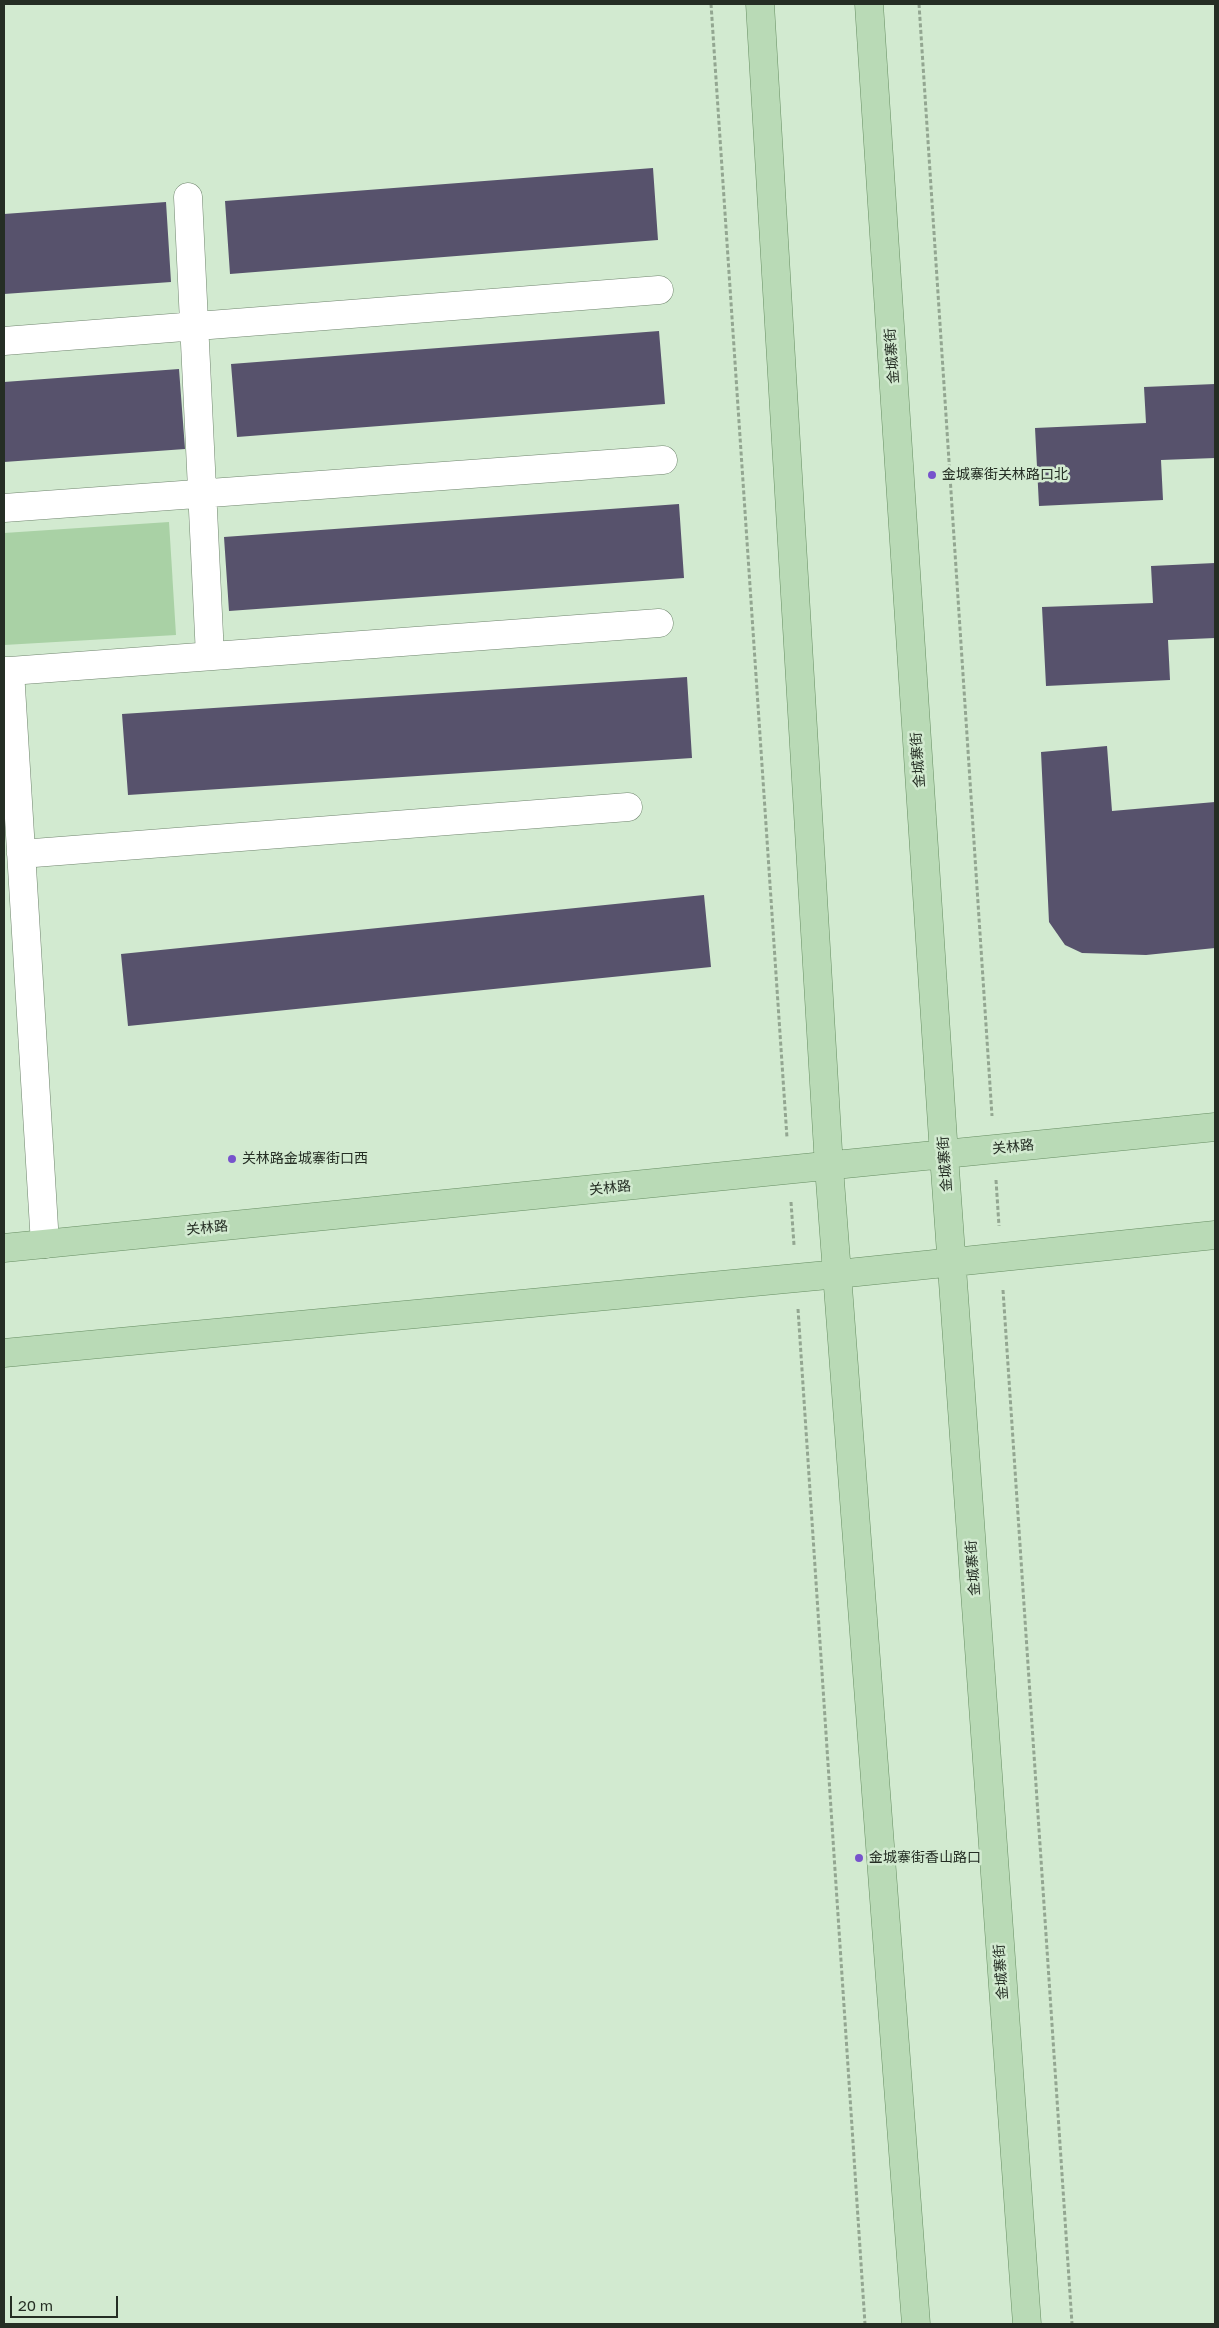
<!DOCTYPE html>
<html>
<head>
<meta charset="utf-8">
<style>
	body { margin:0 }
	#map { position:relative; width:1219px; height:2328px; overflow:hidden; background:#d2ead0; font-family:"Golos Text",sans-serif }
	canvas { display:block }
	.frame { position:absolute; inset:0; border:5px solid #252e24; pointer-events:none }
	.scale { position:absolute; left:10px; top:2296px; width:108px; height:22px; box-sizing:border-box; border:2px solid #252e24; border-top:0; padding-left:6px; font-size:15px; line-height:18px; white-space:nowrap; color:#252e24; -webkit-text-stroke:4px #d2ead0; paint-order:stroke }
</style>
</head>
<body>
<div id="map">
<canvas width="1219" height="2328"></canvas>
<div class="frame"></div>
<div class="scale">20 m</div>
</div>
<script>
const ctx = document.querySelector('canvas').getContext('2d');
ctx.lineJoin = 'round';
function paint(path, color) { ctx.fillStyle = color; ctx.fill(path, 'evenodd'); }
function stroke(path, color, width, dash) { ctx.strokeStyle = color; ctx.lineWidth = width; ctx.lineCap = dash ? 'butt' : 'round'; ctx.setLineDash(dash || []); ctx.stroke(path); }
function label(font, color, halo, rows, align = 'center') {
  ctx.font = font + ' "Golos Text","Noto Sans SC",sans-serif'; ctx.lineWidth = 5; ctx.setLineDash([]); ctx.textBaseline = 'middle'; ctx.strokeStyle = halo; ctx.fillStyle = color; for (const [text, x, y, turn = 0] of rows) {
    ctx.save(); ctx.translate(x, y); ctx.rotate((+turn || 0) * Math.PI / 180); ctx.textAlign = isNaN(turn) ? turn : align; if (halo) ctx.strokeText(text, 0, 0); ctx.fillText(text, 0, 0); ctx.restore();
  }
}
paint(new Path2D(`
	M 169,522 L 176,635 L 4,645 L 4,533 Z`), '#a9d1a5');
paint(new Path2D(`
	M 653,168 L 658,240 L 230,274 L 225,201 Z
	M 166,202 L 171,282 L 4,294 L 4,214 Z
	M 659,331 L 665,404 L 237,437 L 231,364 Z
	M 179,369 L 185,449 L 4,462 L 4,382 Z
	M 1215,384 L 1215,458 L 1161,460 L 1163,500 L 1039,506 L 1035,428 L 1146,423 L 1144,387 Z
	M 679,504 L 684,578 L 229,611 L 224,537 Z
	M 1215,563 L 1215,638 L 1168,640 L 1170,680 L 1046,686 L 1042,607 L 1153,603 L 1151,566 Z
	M 687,677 L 692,758 L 128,795 L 122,714 Z
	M 1107,746 L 1112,811 L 1215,802 L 1215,948 L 1146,955 L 1082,953 L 1065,945 L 1049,922 L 1041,752 Z
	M 704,895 L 711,967 L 128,1026 L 121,954 Z`), '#57526c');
const minor = new Path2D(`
	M 188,197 L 210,656
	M 4,341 L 659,290
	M 4,508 L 663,460
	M 4,671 L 10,671 L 45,1244
	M 10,671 L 659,623
	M 21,854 L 628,807`);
const major = new Path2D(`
	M 760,4 L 829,1167 L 916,2324
	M 869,4 L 944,1155 L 1027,2324
	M 4,1248 L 1215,1127
	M 4,1353 L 838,1274 L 1215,1235`);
stroke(minor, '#70856e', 29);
stroke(major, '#678e63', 29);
stroke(new Path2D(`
	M 711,4 L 787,1138
	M 919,4 L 992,1116
	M 996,1180 L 999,1226
	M 791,1202 L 794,1245
	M 1003,1290 L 1072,2324
	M 798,1309 L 865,2324`), '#93a691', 3, [4, 2.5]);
stroke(minor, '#fff', 28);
stroke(major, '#b9dab6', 28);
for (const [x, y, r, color] of [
	[932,475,5,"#7753cc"],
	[232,1159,5,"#7753cc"],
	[859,1858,5,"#7753cc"]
]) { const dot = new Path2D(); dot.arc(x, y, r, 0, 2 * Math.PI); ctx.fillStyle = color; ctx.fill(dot); stroke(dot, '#d2ead0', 2); }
label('14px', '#252e24', '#d2ead0', [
	["金城寨街",892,356,-94],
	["金城寨街",918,760,-94],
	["关林路",1013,1147,-6],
	["金城寨街",945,1164,-94],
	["关林路",610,1188,-6],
	["关林路",207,1228,-6],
	["金城寨街",973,1568,-94],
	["金城寨街",1001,1972,-94]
]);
label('14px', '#252e24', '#d2ead0', [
	["金城寨街关林路口北",942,475],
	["关林路金城寨街口西",242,1159],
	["金城寨街香山路口",869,1858]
], 'left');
</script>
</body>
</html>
